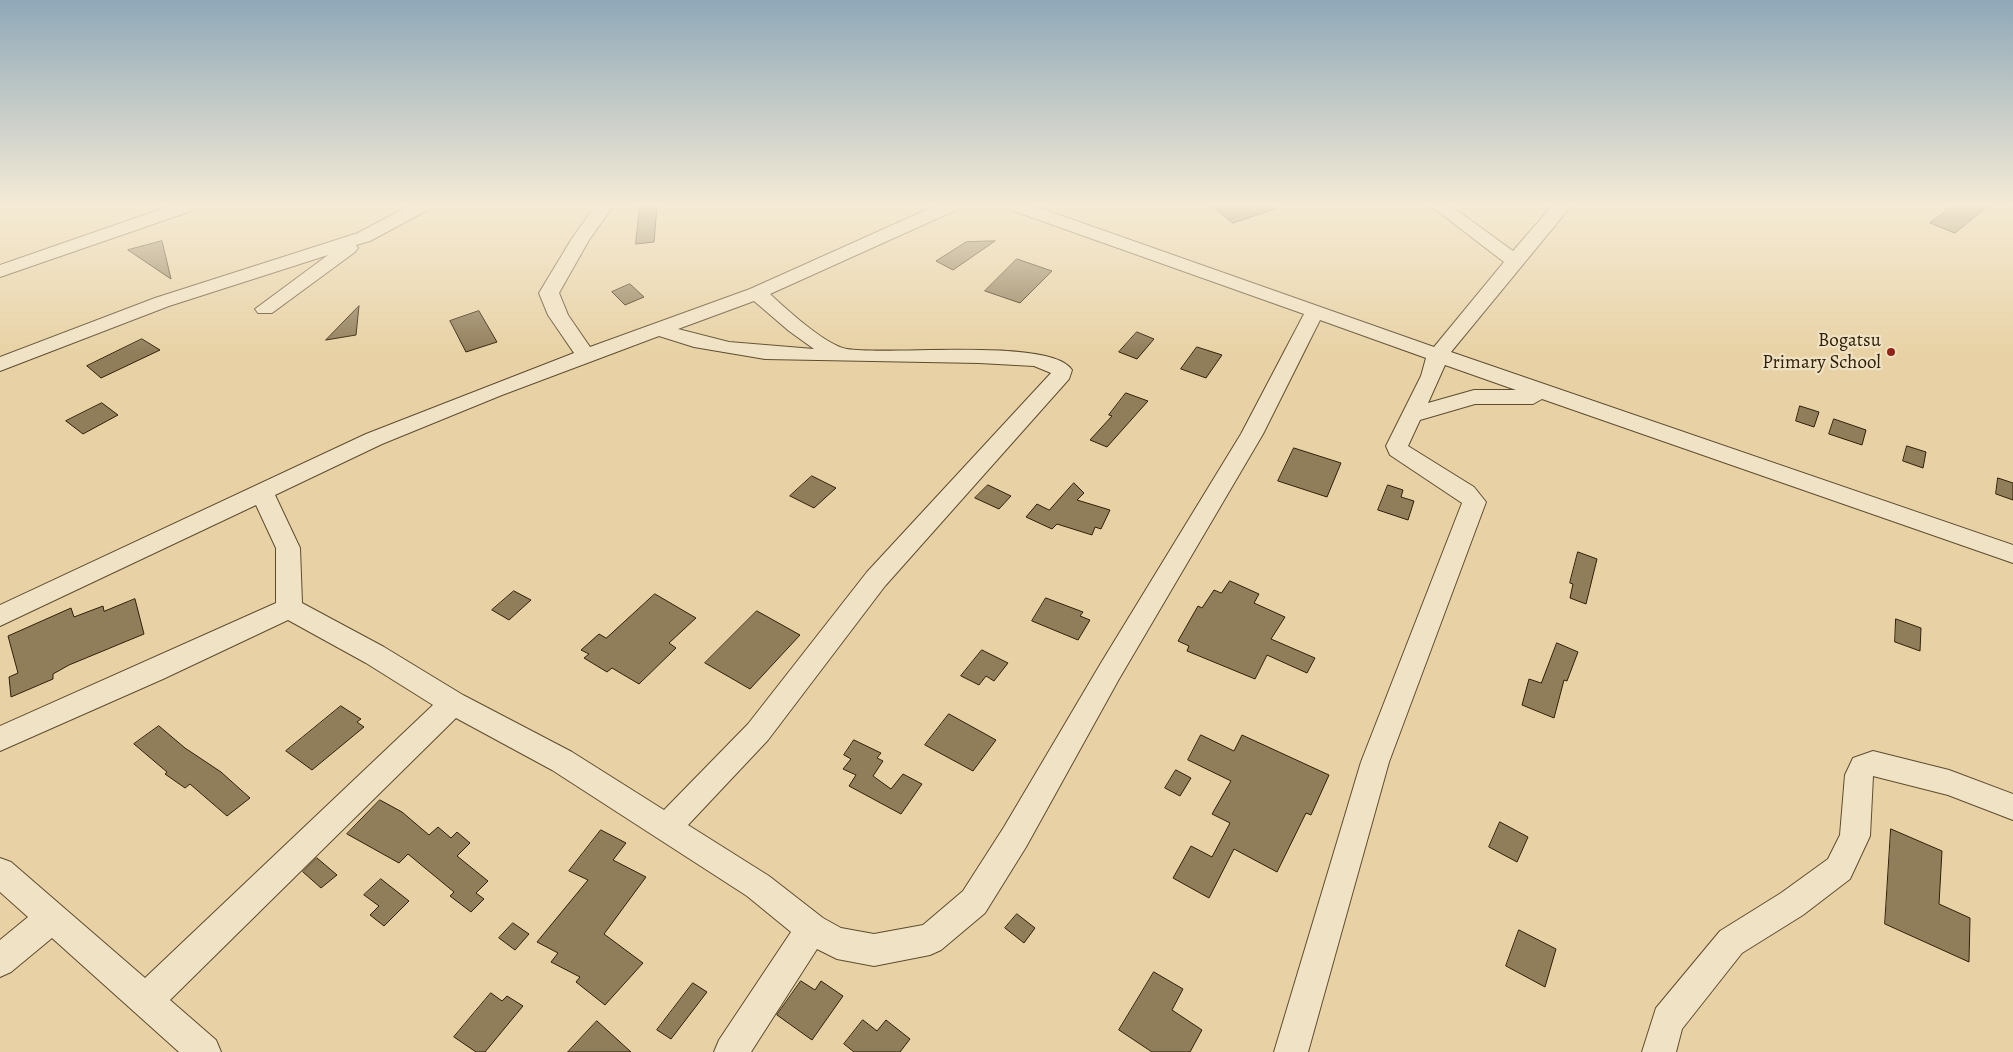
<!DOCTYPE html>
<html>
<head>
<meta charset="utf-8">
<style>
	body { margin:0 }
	canvas { display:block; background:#e8d2a5 }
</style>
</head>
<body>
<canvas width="2013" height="1052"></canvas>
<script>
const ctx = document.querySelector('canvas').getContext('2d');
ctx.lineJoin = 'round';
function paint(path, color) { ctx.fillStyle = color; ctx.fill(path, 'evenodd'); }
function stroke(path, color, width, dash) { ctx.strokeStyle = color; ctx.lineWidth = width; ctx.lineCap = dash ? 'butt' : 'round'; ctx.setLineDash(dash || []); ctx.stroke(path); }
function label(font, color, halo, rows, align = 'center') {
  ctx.font = font + ' Alegreya,serif'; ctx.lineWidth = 4.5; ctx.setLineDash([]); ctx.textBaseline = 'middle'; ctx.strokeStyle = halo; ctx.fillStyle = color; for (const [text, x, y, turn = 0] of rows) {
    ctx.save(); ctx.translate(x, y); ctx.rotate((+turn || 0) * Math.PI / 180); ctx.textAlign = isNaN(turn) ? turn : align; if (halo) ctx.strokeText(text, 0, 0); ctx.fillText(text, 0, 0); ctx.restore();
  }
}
const building = new Path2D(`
	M 640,206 L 657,206 L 654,242 L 636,244 Z
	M 1212,206 L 1274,206 L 1275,209 L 1233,223 Z
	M 1953,206 L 1988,206 L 1955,233 L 1930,223 Z
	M 162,241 L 171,279 L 128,250 Z
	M 995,241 L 953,270 L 936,261 L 966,242 Z
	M 1017,259 L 1052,271 L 1020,303 L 985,291 Z
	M 630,284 L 644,297 L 625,305 L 612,292 Z
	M 359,306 L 356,335 L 326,340 Z
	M 479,311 L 497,342 L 466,352 L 450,321 Z
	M 1137,332 L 1154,339 L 1137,359 L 1119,352 Z
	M 142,339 L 160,350 L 101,378 L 87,366 Z
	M 1197,347 L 1222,355 L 1206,378 L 1181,369 Z
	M 1126,393 L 1148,401 L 1107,447 L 1090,440 L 1112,416 L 1109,415 Z
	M 102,403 L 118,415 L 83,434 L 66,421 Z
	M 1800,406 L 1819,412 L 1814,427 L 1796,421 Z
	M 1834,419 L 1866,430 L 1862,445 L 1829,434 Z
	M 1907,446 L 1926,452 L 1923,468 L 1903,461 Z
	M 1294,448 L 1341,463 L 1327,497 L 1278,481 Z
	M 812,476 L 836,488 L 814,508 L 790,496 Z
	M 1998,478 L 2013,483 L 2013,500 L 1996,494 Z
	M 1074,483 L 1084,493 L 1077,500 L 1110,510 L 1101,529 L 1095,527 L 1092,535 L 1057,524 L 1052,529 L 1026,517 L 1037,504 L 1049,510 Z
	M 988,485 L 1011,496 L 999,509 L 975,498 Z
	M 1388,485 L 1403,490 L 1401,497 L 1414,501 L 1408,520 L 1378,510 Z
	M 1578,552 L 1597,559 L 1586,604 L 1570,598 L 1573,584 L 1570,583 Z
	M 1230,581 L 1259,594 L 1254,603 L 1285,617 L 1271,639 L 1315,658 L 1307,673 L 1267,655 L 1255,679 L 1187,651 L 1189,646 L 1178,641 L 1198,606 L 1202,608 L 1214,590 L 1221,593 Z
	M 514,591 L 531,600 L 509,620 L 492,610 Z
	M 655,594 L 696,618 L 669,643 L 676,648 L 639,684 L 612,668 L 607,672 L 584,658 L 589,654 L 581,650 L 599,634 L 606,638 Z
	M 1046,598 L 1083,612 L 1080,616 L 1090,620 L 1078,640 L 1032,621 Z
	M 135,599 L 144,634 L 69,665 L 53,674 L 53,679 L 11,697 L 9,677 L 18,673 L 8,636 L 71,608 L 74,617 L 103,606 L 104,611 Z
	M 757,611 L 800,635 L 750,689 L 705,663 Z
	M 1896,619 L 1921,628 L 1920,651 L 1895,642 Z
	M 1557,643 L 1578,652 L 1567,681 L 1564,680 L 1554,718 L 1522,705 L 1529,679 L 1541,683 Z
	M 982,650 L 1008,663 L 994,681 L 986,676 L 979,685 L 961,676 Z
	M 341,706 L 361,719 L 357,722 L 364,727 L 312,770 L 286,751 Z
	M 949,714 L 996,740 L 973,771 L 925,745 Z
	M 159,726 L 185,748 L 221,772 L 250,798 L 227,816 L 190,784 L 185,788 L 165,774 L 167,772 L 134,744 Z
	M 1201,735 L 1234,751 L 1242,735 L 1329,775 L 1311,815 L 1306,813 L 1277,872 L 1234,849 L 1209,898 L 1173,878 L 1191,846 L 1212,857 L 1230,823 L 1212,814 L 1231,781 L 1188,760 Z
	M 854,740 L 881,753 L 877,758 L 883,761 L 873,776 L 891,789 L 903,774 L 922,784 L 901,814 L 849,786 L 856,775 L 843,769 L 851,759 L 844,755 Z
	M 1176,770 L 1191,778 L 1180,796 L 1165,788 Z
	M 380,800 L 402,812 L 429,835 L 438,827 L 451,838 L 457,832 L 470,843 L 457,856 L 488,881 L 476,893 L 484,899 L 471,912 L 450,896 L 454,892 L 408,854 L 399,863 L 347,834 Z
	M 1500,822 L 1528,837 L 1517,862 L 1489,847 Z
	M 1891,829 L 1942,851 L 1939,904 L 1970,918 L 1969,962 L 1885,924 Z
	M 601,830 L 626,843 L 613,860 L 646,877 L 604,934 L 643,963 L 605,1005 L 576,982 L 580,977 L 551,962 L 558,953 L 537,942 L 588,880 L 569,871 Z
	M 317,858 L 337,875 L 321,888 L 303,872 Z
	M 381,879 L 409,901 L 384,926 L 370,915 L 379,906 L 364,895 Z
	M 1017,914 L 1035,928 L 1024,943 L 1005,928 Z
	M 513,923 L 529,934 L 515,950 L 499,938 Z
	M 1519,930 L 1556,949 L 1545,987 L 1506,966 Z
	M 1154,972 L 1183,989 L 1172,1010 L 1202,1030 L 1190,1052 L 1152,1052 L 1119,1030 Z
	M 801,981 L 815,990 L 821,981 L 843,996 L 812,1040 L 777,1015 Z
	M 693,983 L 707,992 L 671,1039 L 657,1030 Z
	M 491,993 L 502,1001 L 507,996 L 523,1006 L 485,1052 L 476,1052 L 454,1037 Z
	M 863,1020 L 877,1031 L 886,1020 L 910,1039 L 900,1052 L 854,1052 L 844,1044 Z
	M 597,1021 L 631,1052 L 568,1052 Z`);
paint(building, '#907d5a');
stroke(building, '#302008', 1);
const minor = new Path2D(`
	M 170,206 L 197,206 L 194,210 L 0,277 L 0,265 Z
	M 408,206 L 431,206 L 428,210 L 370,241 L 356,245 L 358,248 L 355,252 L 272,313 L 258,313 L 255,309 L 328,255 L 169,306 L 0,371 L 0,357 L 155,298 L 358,233 Z
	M 595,206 L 613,206 L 589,240 L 559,293 L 568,315 L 590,347 L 750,289 L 935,206 L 959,206 L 956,210 L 770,294 C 786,309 827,346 847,349 C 889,356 1051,337 1072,370 L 1069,379 L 885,586 L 768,740 L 688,825 L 769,876 L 823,918 L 841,928 L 874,934 L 923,925 L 963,891 L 1004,827 L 1101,663 L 1241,434 L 1304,314 L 1011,210 L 1008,206 L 1034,206 L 1434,347 L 1504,262 L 1431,206 L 1451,206 L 1513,251 L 1552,206 L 1571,206 L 1451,352 L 2013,545 L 2013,563 L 1542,399 L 1533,404 L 1475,404 L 1420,420 L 1408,446 L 1474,487 L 1486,502 L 1389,762 L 1308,1052 L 1274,1052 L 1361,762 L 1462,503 L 1390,455 L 1386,446 L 1421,376 L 1426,358 L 1320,320 L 1263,434 L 1119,679 L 1026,847 L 985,913 L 941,950 L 930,955 L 874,966 L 837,959 L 817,949 L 751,1052 L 714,1052 L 719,1040 L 791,932 L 747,896 L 552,770 L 456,718 L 170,1000 L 216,1040 L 221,1052 L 179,1052 L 52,938 L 11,972 L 0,977 L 0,940 L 28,917 L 0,892 L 0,858 L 11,862 L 145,978 L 433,705 L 366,663 L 288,620 L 163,679 L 0,751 L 0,726 L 276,603 L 276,548 L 256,505 L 0,626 L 0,605 L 366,434 L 574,353 L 548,315 L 539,293 L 571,240 ZM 754,301 L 789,331 L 814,349 L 729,342 L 678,329 ZM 659,336 L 694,347 L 765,359 L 979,363 L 1034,366 L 1051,373 L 867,572 L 748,724 L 664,810 L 572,752 L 463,695 L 384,647 L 302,603 L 300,548 L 275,495 L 382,444 L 502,395 ZM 1445,365 L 1516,390 L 1474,390 L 1428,403 Z
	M 1873,751 L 1949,770 L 2013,794 L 2013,820 L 1948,795 L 1873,776 L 1870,836 L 1850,879 L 1803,915 L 1742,953 L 1682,1029 L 1676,1052 L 1642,1052 L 1656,1008 L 1720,931 L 1781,893 L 1828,859 L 1840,835 L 1845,775 L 1853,758 Z`);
stroke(minor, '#5e4c2f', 2);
paint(minor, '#f0e2c4');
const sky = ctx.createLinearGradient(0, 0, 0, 353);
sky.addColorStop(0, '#8fa8b8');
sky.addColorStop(0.58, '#f5ebd6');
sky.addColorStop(1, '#f5ebd600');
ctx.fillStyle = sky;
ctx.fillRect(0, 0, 2013, 353);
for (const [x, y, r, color] of [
	[1891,352,5,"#8f2418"]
]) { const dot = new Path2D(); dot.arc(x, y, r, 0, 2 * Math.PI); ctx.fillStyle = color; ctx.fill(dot); stroke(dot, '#f0e2c4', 2); }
label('19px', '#302008', '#f0e2c4', [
	["Bogatsu",1881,341],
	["Primary School",1881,363]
], 'right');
</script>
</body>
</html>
